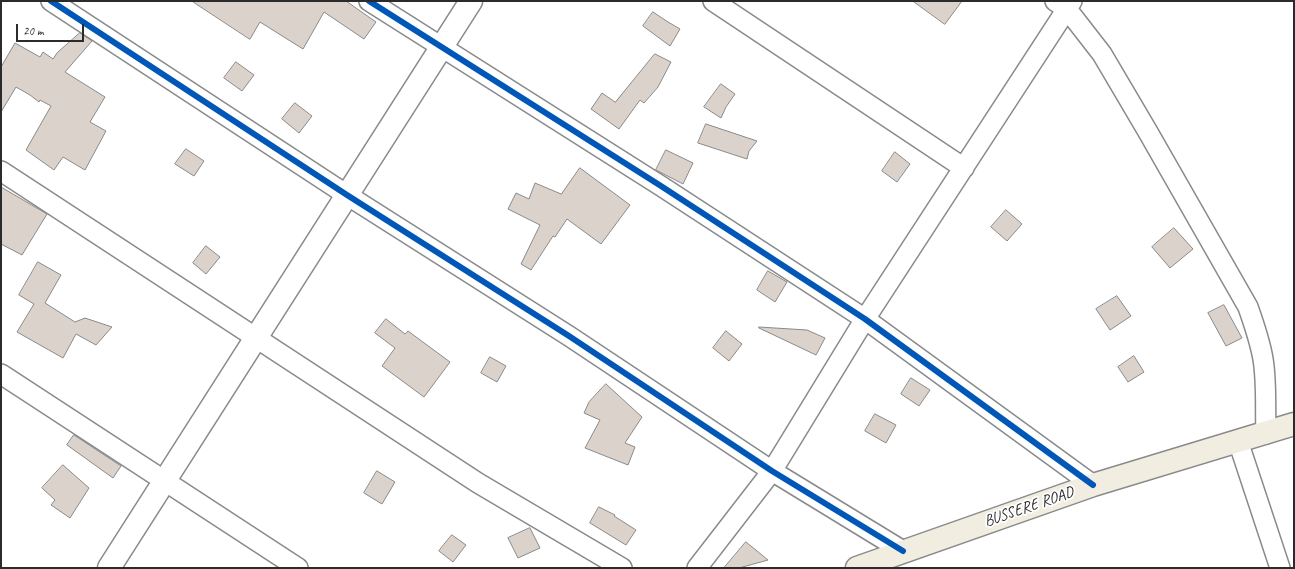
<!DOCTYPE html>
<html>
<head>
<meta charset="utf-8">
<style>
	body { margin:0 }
	#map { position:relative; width:1295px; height:569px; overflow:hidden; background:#fff; font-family:Caveat,sans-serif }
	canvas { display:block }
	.frame { position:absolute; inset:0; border:2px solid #2b2b2b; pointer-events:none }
	.scale { position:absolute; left:16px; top:24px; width:68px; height:18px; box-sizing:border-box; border:2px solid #2b2b2b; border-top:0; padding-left:5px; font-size:12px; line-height:14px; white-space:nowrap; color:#2b2b2b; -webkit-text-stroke:3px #fff; paint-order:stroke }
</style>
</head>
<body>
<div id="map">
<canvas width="1295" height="569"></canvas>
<div class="frame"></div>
<div class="scale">20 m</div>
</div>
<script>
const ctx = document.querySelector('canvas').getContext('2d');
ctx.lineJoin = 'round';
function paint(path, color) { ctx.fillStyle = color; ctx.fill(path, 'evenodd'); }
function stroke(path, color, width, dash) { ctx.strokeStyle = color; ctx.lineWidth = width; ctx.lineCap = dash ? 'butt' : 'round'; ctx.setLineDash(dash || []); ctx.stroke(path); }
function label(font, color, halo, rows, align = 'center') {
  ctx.font = font + ' Caveat,sans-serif'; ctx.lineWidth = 3.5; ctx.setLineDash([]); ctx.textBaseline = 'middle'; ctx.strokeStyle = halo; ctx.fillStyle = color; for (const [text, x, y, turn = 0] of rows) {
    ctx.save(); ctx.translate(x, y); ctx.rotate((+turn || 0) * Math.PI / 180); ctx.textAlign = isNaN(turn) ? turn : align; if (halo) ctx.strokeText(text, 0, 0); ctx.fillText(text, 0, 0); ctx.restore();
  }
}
const building = new Path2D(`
	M 192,1 L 346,1 L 376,22 L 364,39 L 324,12 L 303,49 L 260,22 L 250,39 Z
	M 913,1 L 962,1 L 945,24 Z
	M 653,12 L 668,22 L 680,29 L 670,46 L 643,26 Z
	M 80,33 L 92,41 L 65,72 L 105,97 L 90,122 L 106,131 L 85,170 L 63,157 L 54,170 L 26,150 L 51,106 L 40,100 L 39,102 L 30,95 L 16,87 L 1,112 L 1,67 L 15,43 L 40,57 L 43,52 L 53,59 L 57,53 Z
	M 655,54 L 671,62 L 658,87 L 644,103 L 640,100 L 619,129 L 591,109 L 602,93 L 615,102 Z
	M 236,62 L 254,75 L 242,91 L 224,78 Z
	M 721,84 L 735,94 L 726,107 L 721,118 L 704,107 Z
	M 295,103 L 312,116 L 299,133 L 282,119 Z
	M 706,124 L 757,141 L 749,151 L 747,159 L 698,143 Z
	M 186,149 L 204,161 L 194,176 L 175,164 Z
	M 666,150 L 693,163 L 683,184 L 656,170 Z
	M 895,152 L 910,164 L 897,182 L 882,171 Z
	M 580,168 L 630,205 L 601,244 L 567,219 L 555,237 L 553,236 L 531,270 L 521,264 L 540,225 L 508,209 L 516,193 L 529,199 L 535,183 L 561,194 Z
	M 1,187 L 47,214 L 22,255 L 1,244 Z
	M 1006,210 L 1022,224 L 1007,241 L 991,227 Z
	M 1174,228 L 1193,249 L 1170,268 L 1152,247 Z
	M 206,246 L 220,257 L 206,274 L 193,263 Z
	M 38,262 L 61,275 L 45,303 L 75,322 L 85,318 L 112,327 L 96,345 L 76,334 L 63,358 L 17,332 L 34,304 L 19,295 Z
	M 768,271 L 787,282 L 775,302 L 757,290 Z
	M 1117,296 L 1131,316 L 1110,330 L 1096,309 Z
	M 1224,305 L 1242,338 L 1226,346 L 1208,313 Z
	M 386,319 L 405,334 L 408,331 L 450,362 L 424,397 L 382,366 L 395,348 L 375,333 Z
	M 759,327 L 807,330 L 825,338 L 816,355 L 759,328 Z
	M 726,331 L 742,344 L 729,361 L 713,348 Z
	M 1134,356 L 1144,372 L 1128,382 L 1118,367 Z
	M 490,357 L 506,366 L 497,382 L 481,373 Z
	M 911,378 L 930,390 L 919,406 L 901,394 Z
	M 606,384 L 642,417 L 625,443 L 635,447 L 628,465 L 585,448 L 600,420 L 584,413 L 589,402 Z
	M 875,414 L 896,425 L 886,443 L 865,431 Z
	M 74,435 L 121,466 L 113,478 L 67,445 Z
	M 63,465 L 89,488 L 70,518 L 51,505 L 55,500 L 42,488 Z
	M 377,471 L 395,482 L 382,504 L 364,493 Z
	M 599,507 L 615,515 L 614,516 L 636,530 L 626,545 L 590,523 Z
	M 530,528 L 540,548 L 518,558 L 508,538 Z
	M 452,535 L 466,545 L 453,562 L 439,551 Z
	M 746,542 L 768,560 L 739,568 L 724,568 Z`);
paint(building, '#dbd2cc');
stroke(building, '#8a8a8a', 1);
const street = new Path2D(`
	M 51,1 L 347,195 L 569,336 L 772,471 L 903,551
	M 369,1 L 661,186 L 865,319 L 1093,485
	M 713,1 L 964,168
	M 1055,1 L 1067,9 L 1102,54 L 1148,132 L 1248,307 C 1254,324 1260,341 1263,359 C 1267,383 1265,409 1266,434
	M 1,171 L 478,483 L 622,568
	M 1,374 L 298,568
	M 1238,441 L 1280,568
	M 697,568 L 772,471 L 865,319 L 1072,1`);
const secondary = new Path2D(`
	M 109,568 L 471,1`);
const primary = new Path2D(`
	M 857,568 L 1093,485 L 1294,424`);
stroke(street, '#8a8a8a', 22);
stroke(secondary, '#8a8a8a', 25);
stroke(primary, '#8a8a8a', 25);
stroke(street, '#fff', 19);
stroke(secondary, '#fff', 22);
stroke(primary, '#f1ede1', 22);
stroke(new Path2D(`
	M 51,1 L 347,195 L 569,336 L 772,471 L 903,551
	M 369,1 L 661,186 L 865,319 L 1093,485`), '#0057b8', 6);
label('16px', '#2b2b2b', '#fff', [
	["BUSSERE ROAD",1029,507,-19]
]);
</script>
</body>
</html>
